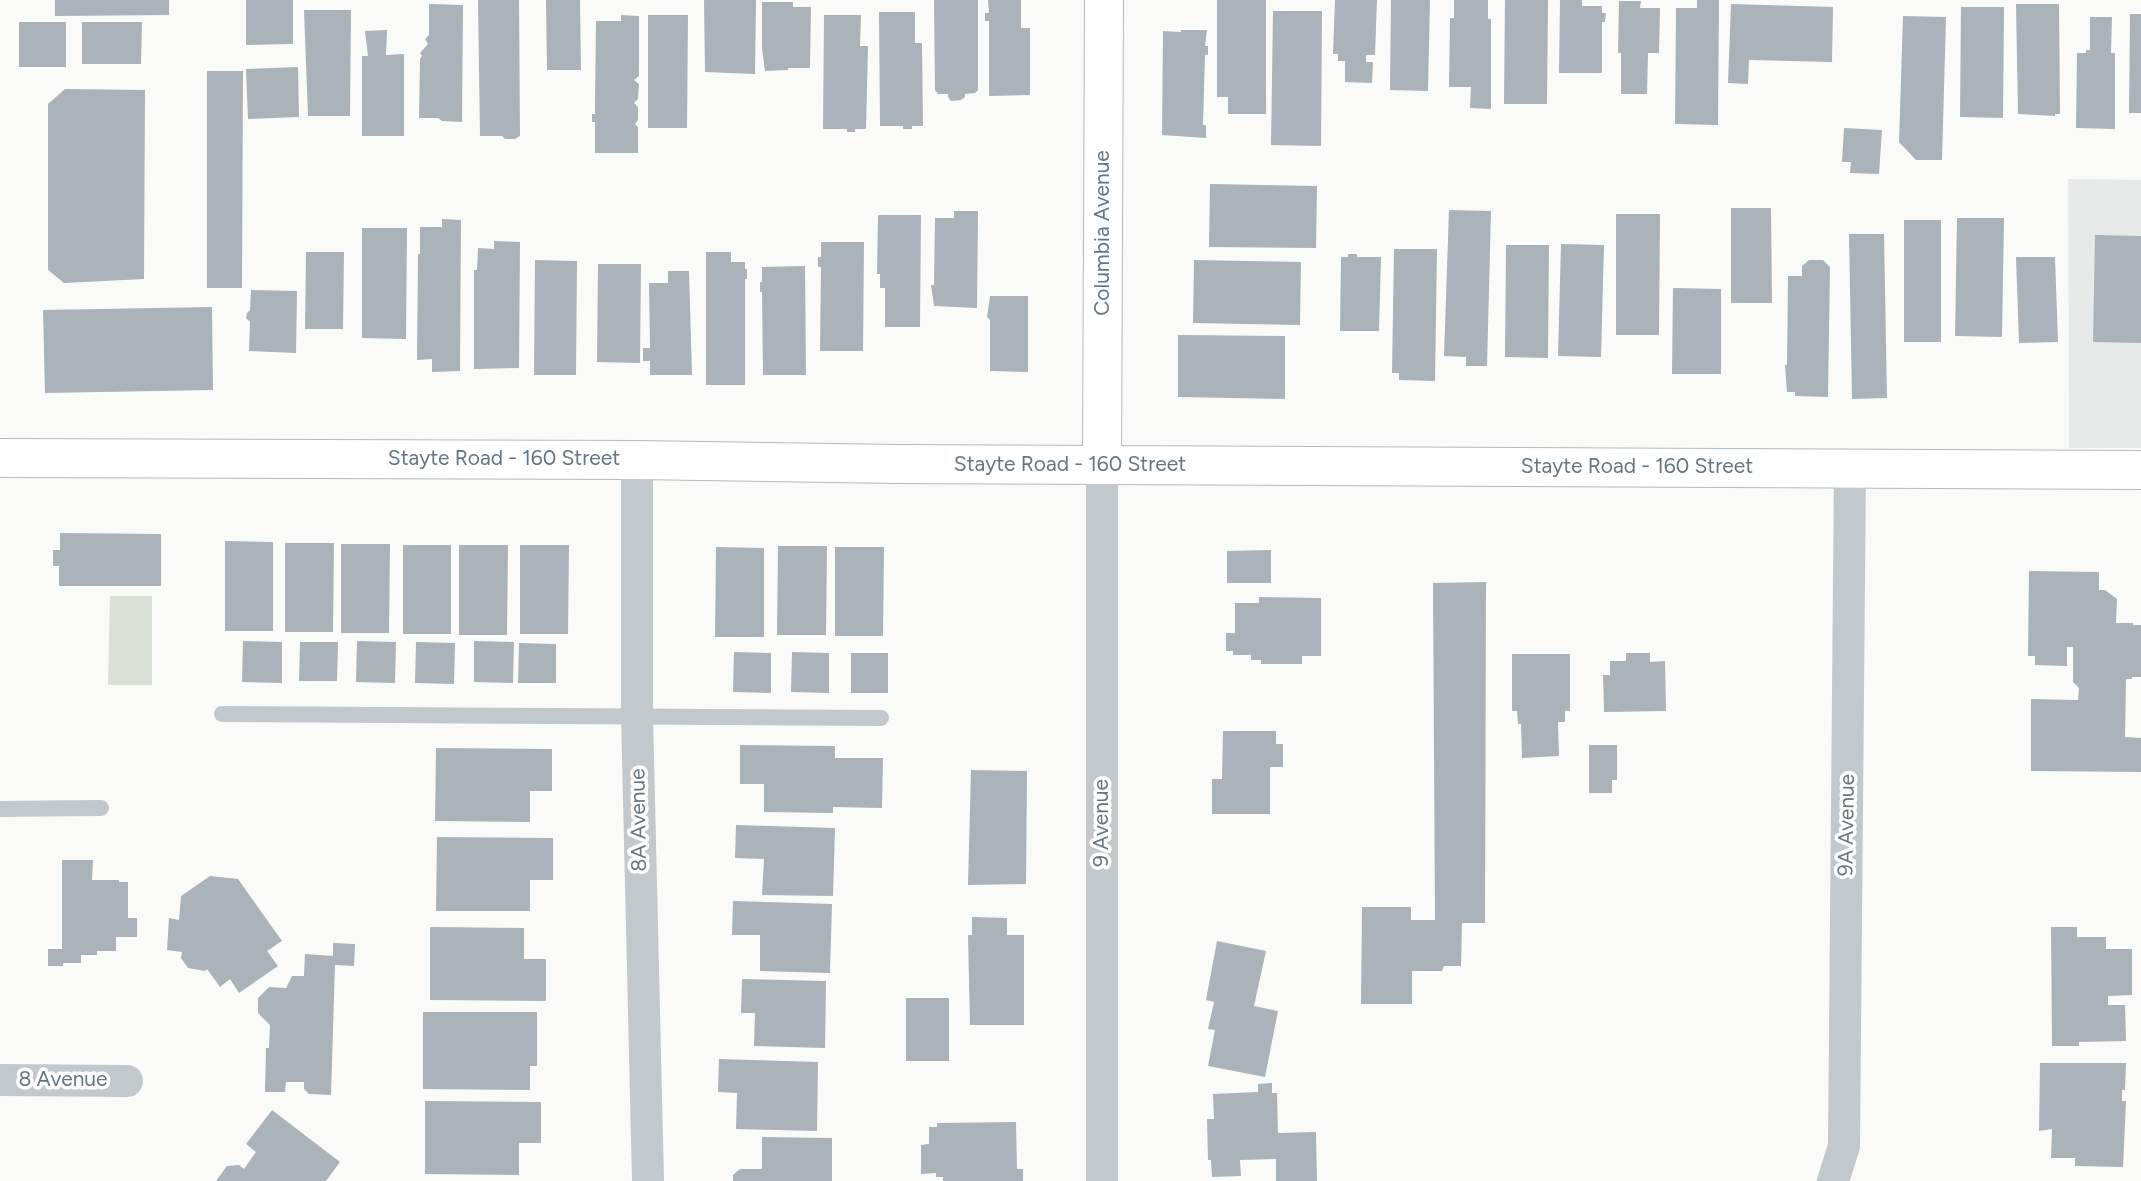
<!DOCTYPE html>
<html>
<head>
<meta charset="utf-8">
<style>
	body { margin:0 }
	canvas { display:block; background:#fafaf8 }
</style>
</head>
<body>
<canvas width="2141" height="1181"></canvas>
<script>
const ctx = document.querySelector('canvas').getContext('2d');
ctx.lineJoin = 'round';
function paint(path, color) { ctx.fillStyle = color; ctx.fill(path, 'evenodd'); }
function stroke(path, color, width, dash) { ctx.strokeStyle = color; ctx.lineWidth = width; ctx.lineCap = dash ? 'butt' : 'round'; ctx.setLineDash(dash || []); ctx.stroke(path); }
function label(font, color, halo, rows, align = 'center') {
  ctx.font = font + ' Figtree,sans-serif'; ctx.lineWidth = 7; ctx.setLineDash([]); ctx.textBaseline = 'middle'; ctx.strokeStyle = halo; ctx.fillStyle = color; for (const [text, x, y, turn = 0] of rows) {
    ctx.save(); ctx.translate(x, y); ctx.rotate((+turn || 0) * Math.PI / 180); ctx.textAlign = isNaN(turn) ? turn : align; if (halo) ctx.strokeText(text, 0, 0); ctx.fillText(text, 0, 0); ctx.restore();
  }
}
paint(new Path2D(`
	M 2068,179 L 2141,180 L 2141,448 L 2069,448 Z`), '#e8e9e9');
paint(new Path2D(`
	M 110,596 L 152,596 L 152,685 L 108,685 Z`), '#dadfd7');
paint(new Path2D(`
	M 55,0 L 169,0 L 169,15 L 55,16 Z
	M 246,0 L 293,0 L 293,44 L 246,45 Z
	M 478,0 L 519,0 L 520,136 L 515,139 L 505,139 L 502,136 L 480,136 Z
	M 546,0 L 580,0 L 581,70 L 547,70 Z
	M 704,0 L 756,0 L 755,74 L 705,72 Z
	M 934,0 L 978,0 L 978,90 L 975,93 L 965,94 L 965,97 L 961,100 L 951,101 L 948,97 L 948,94 L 938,94 L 935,90 Z
	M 988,0 L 1021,0 L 1021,28 L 1030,28 L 1030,95 L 989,96 L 989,21 L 985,21 L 985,13 L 989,13 Z
	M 1217,0 L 1266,0 L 1266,114 L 1228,114 L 1228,97 L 1217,97 Z
	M 1335,0 L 1377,0 L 1375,55 L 1366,55 L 1366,62 L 1373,62 L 1372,83 L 1345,82 L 1345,61 L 1338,61 L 1338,54 L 1333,54 Z
	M 1391,0 L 1430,0 L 1428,91 L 1390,90 Z
	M 1454,0 L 1488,0 L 1488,19 L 1491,19 L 1491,109 L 1470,108 L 1471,87 L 1449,87 L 1450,18 L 1454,18 Z
	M 1505,0 L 1548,0 L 1547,104 L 1504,104 Z
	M 1560,0 L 1582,0 L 1582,6 L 1602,6 L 1602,13 L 1606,13 L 1605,22 L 1602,22 L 1602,73 L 1559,73 Z
	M 1697,0 L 1719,0 L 1718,125 L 1675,124 L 1676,8 L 1697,8 Z
	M 1619,1 L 1641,1 L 1640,8 L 1660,8 L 1659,53 L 1648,53 L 1647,94 L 1621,94 L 1621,53 L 1618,53 Z
	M 762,2 L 793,2 L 793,7 L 811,7 L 810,68 L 788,68 L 788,70 L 765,71 L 762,49 Z
	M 429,4 L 463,5 L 462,122 L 442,121 L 438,118 L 419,118 L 420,59 L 422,56 L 420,53 L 428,44 L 425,39 L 429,35 Z
	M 1731,4 L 1833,7 L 1832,62 L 1749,60 L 1748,84 L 1728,83 Z
	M 2016,4 L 2059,4 L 2060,114 L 2055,114 L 2055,116 L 2018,114 Z
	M 1961,7 L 2004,7 L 2003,118 L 1960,117 Z
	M 304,10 L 351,10 L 350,116 L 308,116 Z
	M 1273,11 L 1322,11 L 1321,146 L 1271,145 Z
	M 879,12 L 915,12 L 915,43 L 922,43 L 923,126 L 912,126 L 912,129 L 903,129 L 903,126 L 880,126 Z
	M 2130,14 L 2141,14 L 2141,113 L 2129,113 Z
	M 621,15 L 639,16 L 639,76 L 634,80 L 639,84 L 638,99 L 634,103 L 638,107 L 638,120 L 635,124 L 638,127 L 638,153 L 595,153 L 595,122 L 592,122 L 592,114 L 595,114 L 595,102 L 596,21 L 621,21 Z
	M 648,15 L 688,15 L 687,128 L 648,128 Z
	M 824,15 L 861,15 L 860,46 L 868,46 L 866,129 L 855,129 L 855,132 L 847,132 L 847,129 L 823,129 Z
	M 1903,16 L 1946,17 L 1942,160 L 1916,160 L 1899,142 Z
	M 2090,17 L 2112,17 L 2111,53 L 2115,53 L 2115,129 L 2076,128 L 2077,53 L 2086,53 L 2086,50 L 2090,50 Z
	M 19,22 L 66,22 L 66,67 L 19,67 Z
	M 82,22 L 142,22 L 141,64 L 82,64 Z
	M 387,30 L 386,55 L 404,54 L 404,136 L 362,136 L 362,56 L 368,56 L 365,31 Z
	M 1181,30 L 1207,30 L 1205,46 L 1208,46 L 1208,55 L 1205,55 L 1203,125 L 1206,125 L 1206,138 L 1162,135 L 1163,31 L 1181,32 Z
	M 298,67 L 299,117 L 248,119 L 246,69 Z
	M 207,71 L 243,71 L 242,288 L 207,288 Z
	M 65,89 L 145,90 L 144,279 L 64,283 L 48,270 L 48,104 Z
	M 1844,128 L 1882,130 L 1879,174 L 1850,173 L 1851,162 L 1842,162 Z
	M 1210,184 L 1317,186 L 1316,248 L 1209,247 Z
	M 1731,208 L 1771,208 L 1772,303 L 1731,303 Z
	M 1449,210 L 1491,211 L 1487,366 L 1466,366 L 1466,357 L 1444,356 Z
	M 954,211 L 978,211 L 977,308 L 934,306 L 931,285 L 934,285 L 935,218 L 954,218 Z
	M 1616,214 L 1660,214 L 1659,335 L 1616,335 Z
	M 878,215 L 921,215 L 920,327 L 885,327 L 885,288 L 880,288 L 880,274 L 877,274 Z
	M 1957,218 L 2004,218 L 2002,337 L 1955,336 Z
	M 442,219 L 461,220 L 460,371 L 432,372 L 432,359 L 417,360 L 418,254 L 420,254 L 420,227 L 442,227 Z
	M 1904,220 L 1941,220 L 1941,342 L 1904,342 Z
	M 362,228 L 407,228 L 406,339 L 362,338 Z
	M 1849,234 L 1884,234 L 1887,398 L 1852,399 Z
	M 2095,235 L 2141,236 L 2141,343 L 2093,342 Z
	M 494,241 L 520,242 L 519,368 L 474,369 L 474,270 L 477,270 L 478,248 L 494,249 Z
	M 821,242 L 864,242 L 863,351 L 820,351 L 821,267 L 818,267 L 818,257 L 821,257 Z
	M 1561,244 L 1604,245 L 1601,357 L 1558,356 Z
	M 1506,245 L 1549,245 L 1548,358 L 1505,357 Z
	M 1394,249 L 1437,249 L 1435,381 L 1399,380 L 1399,373 L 1392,373 Z
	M 306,252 L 344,252 L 343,329 L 305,329 Z
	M 706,252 L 731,252 L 731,262 L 745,262 L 745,269 L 747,269 L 747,279 L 745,279 L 745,385 L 706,385 Z
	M 1348,254 L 1357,254 L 1357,257 L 1381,257 L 1379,331 L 1340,331 L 1341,257 L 1348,257 Z
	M 2016,257 L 2055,257 L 2058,342 L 2019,343 Z
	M 535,260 L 577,261 L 576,375 L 534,375 Z
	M 1194,260 L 1301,262 L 1300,325 L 1193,323 Z
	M 1809,260 L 1823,260 L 1830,267 L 1828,397 L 1795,396 L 1795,392 L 1787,392 L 1785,365 L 1787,365 L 1788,276 L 1802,276 L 1802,266 Z
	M 598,264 L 641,264 L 640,363 L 597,362 Z
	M 805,266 L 806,375 L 763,375 L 762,292 L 760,292 L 760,282 L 762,282 L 762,267 Z
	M 668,271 L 689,271 L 692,375 L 650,375 L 650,361 L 643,361 L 643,348 L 650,348 L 649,283 L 668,283 Z
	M 1673,288 L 1721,289 L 1721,374 L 1672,374 Z
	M 251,290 L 297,291 L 296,353 L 249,351 L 250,322 L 246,318 L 247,313 L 250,310 Z
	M 990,296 L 1028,296 L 1028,372 L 990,371 L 990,320 L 987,317 Z
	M 212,307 L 213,390 L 45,393 L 43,310 Z
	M 1178,335 L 1285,336 L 1285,399 L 1178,397 Z
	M 60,533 L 161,534 L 161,586 L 59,586 L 59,566 L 53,566 L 53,550 L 60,550 Z
	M 225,541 L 273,542 L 273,631 L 225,631 Z
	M 285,543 L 334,543 L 333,632 L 285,632 Z
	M 341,544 L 390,544 L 389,633 L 341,633 Z
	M 403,545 L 451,545 L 451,634 L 403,634 Z
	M 459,545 L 508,545 L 507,635 L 459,635 Z
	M 520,545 L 569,545 L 568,634 L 520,634 Z
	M 778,546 L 827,546 L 826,635 L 777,635 Z
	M 716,547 L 764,548 L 764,637 L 715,637 Z
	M 835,547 L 884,547 L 883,636 L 835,636 Z
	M 1271,550 L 1271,583 L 1227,583 L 1227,551 Z
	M 2029,571 L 2099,572 L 2099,590 L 2105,590 L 2117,599 L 2116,623 L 2133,623 L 2133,625 L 2141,625 L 2141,677 L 2132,677 L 2132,679 L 2126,679 L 2125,737 L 2141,738 L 2141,772 L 2031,771 L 2031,699 L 2078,700 L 2079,688 L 2073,682 L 2073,647 L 2067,647 L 2067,666 L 2035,665 L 2035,656 L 2028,656 Z
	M 1486,582 L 1485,923 L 1462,923 L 1461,966 L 1444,966 L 1442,971 L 1412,971 L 1412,1004 L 1361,1004 L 1362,907 L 1411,907 L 1411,920 L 1435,920 L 1433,583 Z
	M 1259,597 L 1321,598 L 1321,656 L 1302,656 L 1302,664 L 1261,664 L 1261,660 L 1251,660 L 1251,655 L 1233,655 L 1233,651 L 1226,651 L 1226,633 L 1235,633 L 1235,603 L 1259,603 Z
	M 243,641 L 282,642 L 282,683 L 242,682 Z
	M 357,641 L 396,642 L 395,683 L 356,682 Z
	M 474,641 L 514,642 L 513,683 L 474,682 Z
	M 300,642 L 338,642 L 337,681 L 299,681 Z
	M 416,642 L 455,643 L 454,684 L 415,683 Z
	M 519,643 L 556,644 L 556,683 L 518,683 Z
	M 734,652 L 771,653 L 771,693 L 733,692 Z
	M 792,652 L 829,653 L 829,693 L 791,692 Z
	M 851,653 L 888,653 L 888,693 L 851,693 Z
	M 1626,653 L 1650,653 L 1650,662 L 1665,661 L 1666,711 L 1604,712 L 1603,675 L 1610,675 L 1610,661 L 1626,661 Z
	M 1512,654 L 1570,654 L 1570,711 L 1565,711 L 1565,722 L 1558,722 L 1559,756 L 1522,758 L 1521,724 L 1518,724 L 1517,711 L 1512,711 Z
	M 1223,731 L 1276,731 L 1276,744 L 1283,744 L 1283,767 L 1270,767 L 1270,814 L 1212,814 L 1212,779 L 1222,779 Z
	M 740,745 L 835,746 L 835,758 L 883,758 L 882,808 L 833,807 L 833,813 L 764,812 L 764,784 L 740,784 Z
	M 1589,745 L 1617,745 L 1617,780 L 1612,780 L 1612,793 L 1589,793 Z
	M 436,748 L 552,749 L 552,791 L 530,791 L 530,822 L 435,821 Z
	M 971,770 L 1027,771 L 1026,884 L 968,885 Z
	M 736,825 L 835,828 L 833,896 L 762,895 L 764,859 L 735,858 Z
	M 437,837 L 553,838 L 553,880 L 530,880 L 530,911 L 436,911 Z
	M 62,860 L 93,860 L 92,880 L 119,880 L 119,882 L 128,882 L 128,918 L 137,918 L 137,937 L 116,937 L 116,951 L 97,951 L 97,955 L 81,955 L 81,963 L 63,963 L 63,966 L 48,966 L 48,949 L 62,949 Z
	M 210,876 L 238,879 L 282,941 L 267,951 L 278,966 L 239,993 L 230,979 L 220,987 L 207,969 L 205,971 L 188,968 L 181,958 L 182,952 L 167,950 L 169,918 L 179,920 L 181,896 Z
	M 733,901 L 832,904 L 830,973 L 760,971 L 760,935 L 732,935 Z
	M 972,917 L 1007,918 L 1007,935 L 1024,935 L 1024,1025 L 970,1025 L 968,935 L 972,935 Z
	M 430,927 L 524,928 L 524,959 L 546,959 L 546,1001 L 430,1000 Z
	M 2051,927 L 2077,927 L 2077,937 L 2106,937 L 2106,949 L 2132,949 L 2132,995 L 2108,996 L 2108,1005 L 2125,1005 L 2126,1041 L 2079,1042 L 2079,1046 L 2052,1046 Z
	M 1217,941 L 1266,951 L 1254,1006 L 1278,1011 L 1265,1077 L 1208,1066 L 1215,1030 L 1208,1029 L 1214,1002 L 1206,1000 Z
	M 333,943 L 355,944 L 354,966 L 335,965 L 331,1095 L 309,1094 L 304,1089 L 304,1082 L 286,1082 L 285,1092 L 265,1092 L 266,1048 L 269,1048 L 270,1025 L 258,1013 L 258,998 L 269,987 L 286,988 L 292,976 L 304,976 L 305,954 L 333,956 Z
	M 742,979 L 826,981 L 825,1048 L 754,1046 L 755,1013 L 741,1013 Z
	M 906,998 L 949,998 L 949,1061 L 906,1061 Z
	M 423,1012 L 537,1012 L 537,1066 L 530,1066 L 530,1090 L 423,1089 Z
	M 719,1059 L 818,1062 L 817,1131 L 736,1129 L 737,1093 L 718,1092 Z
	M 2040,1063 L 2126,1063 L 2125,1090 L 2122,1090 L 2122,1101 L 2126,1101 L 2123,1167 L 2075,1166 L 2075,1158 L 2051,1158 L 2052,1129 L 2039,1131 Z
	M 1272,1083 L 1272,1093 L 1277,1093 L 1278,1133 L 1316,1132 L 1317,1181 L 1276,1181 L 1276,1159 L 1240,1160 L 1241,1176 L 1212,1177 L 1211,1160 L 1208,1160 L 1207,1119 L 1214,1119 L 1213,1094 L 1258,1092 L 1258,1084 Z
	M 425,1101 L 541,1102 L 541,1143 L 519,1143 L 519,1175 L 425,1174 Z
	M 272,1110 L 340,1162 L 326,1181 L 216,1181 L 227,1166 L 239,1165 L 244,1169 L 256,1152 L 246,1144 Z
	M 1016,1122 L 1017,1169 L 1023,1169 L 1023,1181 L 943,1181 L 943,1177 L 936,1177 L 936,1173 L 921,1174 L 921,1145 L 929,1144 L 929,1127 L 937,1127 L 937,1123 Z
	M 762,1137 L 832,1138 L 832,1181 L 733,1181 L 733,1175 L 740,1169 L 762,1169 Z`), '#aab3b9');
const secondary = new Path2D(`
	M 0,458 L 637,460 L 897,464 L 2141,470
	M 1102,465 L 1104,0`);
stroke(secondary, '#b3babf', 40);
stroke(new Path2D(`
	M 222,714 L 881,718
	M 0,809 L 101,808`), '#c3c8cc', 16);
stroke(new Path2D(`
	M 637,460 L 637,715 L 648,1181
	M 1102,465 L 1102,1181
	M 0,1080 L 127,1081
	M 1833,1181 L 1844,1146 L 1850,467`), '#c3c8cc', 32);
stroke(secondary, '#fff', 38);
label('21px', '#657683', '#fff', [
	["Columbia Avenue",1103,233,-90],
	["Stayte Road - 160 Street",504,459],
	["Stayte Road - 160 Street",1070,465],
	["Stayte Road - 160 Street",1637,467],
	["8A Avenue",639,820,-91],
	["9 Avenue",1102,823,-90],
	["9A Avenue",1847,825,-89],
	["8 Avenue",63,1080]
]);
</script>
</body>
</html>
